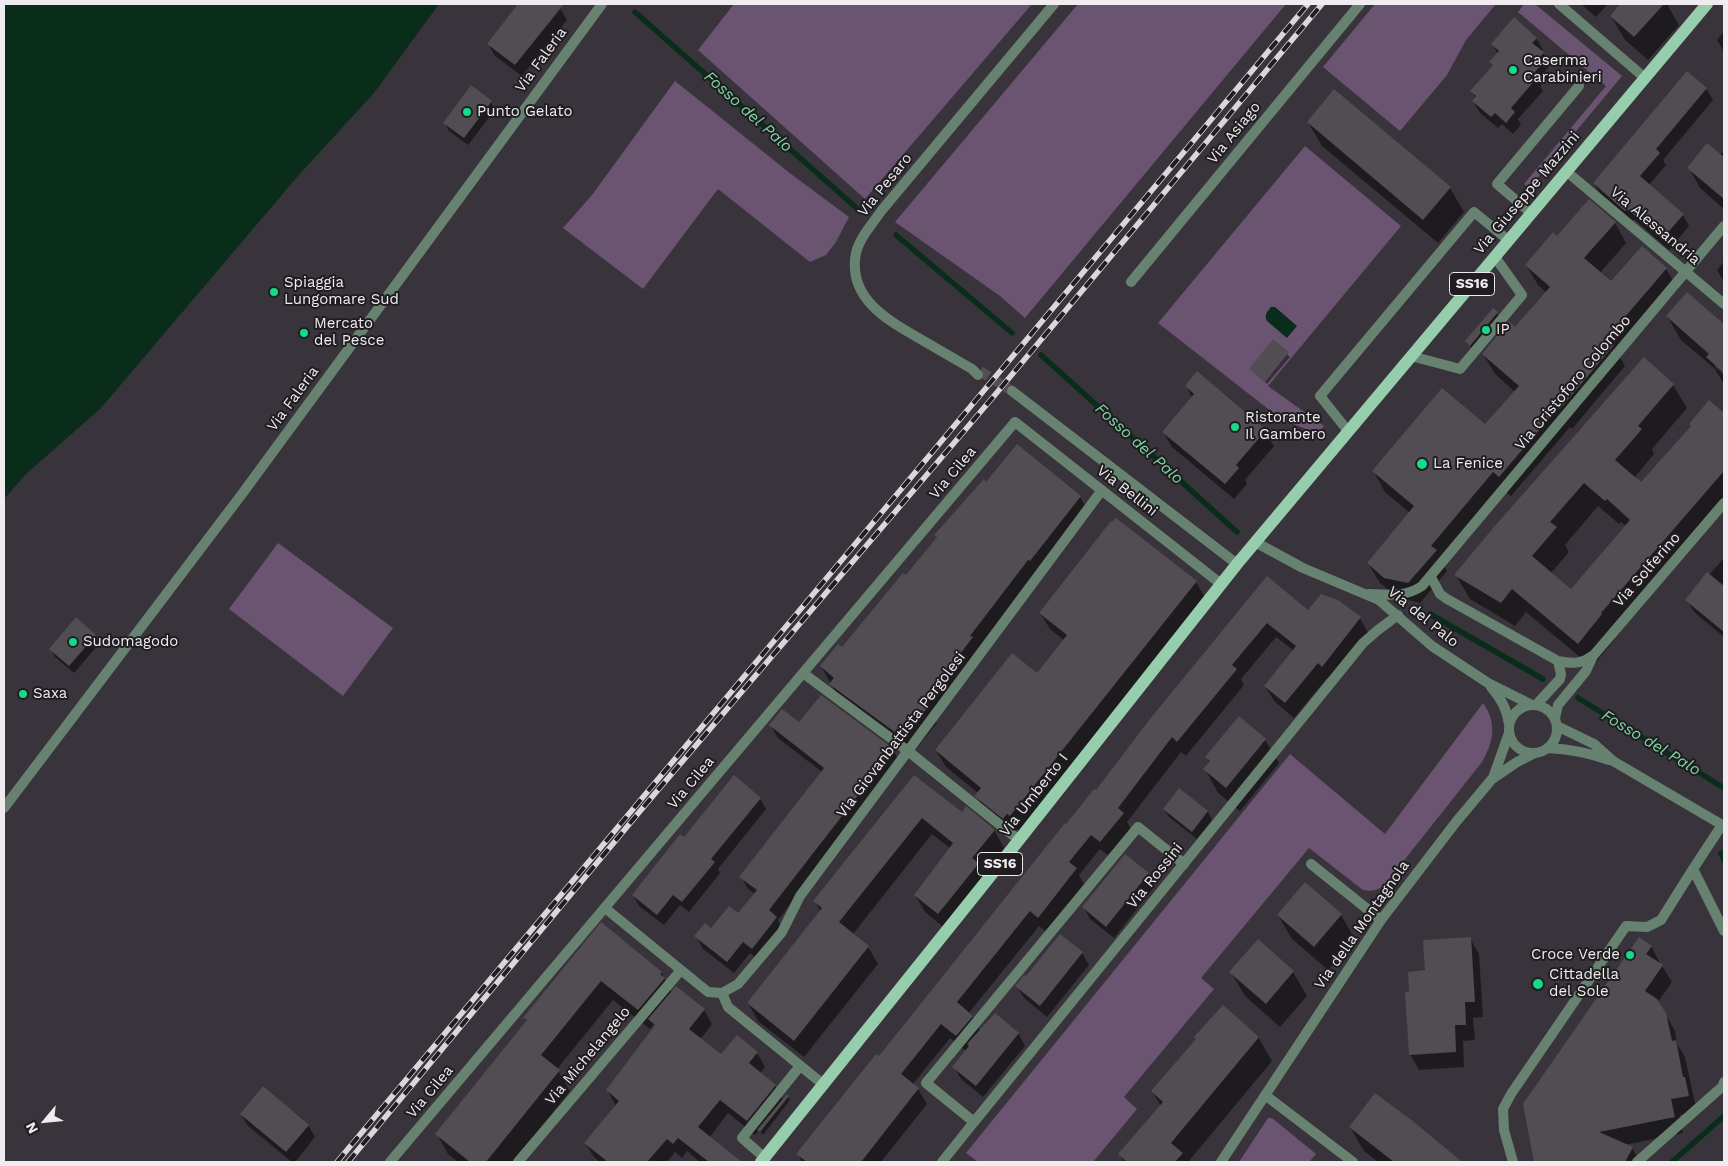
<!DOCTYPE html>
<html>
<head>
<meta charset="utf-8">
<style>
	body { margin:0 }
	#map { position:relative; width:1728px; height:1166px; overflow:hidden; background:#39343b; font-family:"Work Sans",sans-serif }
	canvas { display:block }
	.frame { position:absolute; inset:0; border:5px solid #efebef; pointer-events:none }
	.north { position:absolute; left:20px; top:1096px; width:50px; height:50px; -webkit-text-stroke:4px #1f1d20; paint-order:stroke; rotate:242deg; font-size:14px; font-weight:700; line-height:20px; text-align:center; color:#efebef }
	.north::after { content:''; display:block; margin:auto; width:18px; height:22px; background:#efebef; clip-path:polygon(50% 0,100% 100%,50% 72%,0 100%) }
</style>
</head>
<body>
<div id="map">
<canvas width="1728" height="1166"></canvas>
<div class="frame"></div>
<div class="north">N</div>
</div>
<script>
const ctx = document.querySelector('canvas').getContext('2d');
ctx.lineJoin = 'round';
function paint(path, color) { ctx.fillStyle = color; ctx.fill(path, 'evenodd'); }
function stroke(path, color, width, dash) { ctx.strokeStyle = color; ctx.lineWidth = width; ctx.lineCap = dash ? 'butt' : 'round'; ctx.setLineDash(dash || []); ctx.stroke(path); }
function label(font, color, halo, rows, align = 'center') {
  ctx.font = font + ' "Work Sans",sans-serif'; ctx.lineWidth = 4; ctx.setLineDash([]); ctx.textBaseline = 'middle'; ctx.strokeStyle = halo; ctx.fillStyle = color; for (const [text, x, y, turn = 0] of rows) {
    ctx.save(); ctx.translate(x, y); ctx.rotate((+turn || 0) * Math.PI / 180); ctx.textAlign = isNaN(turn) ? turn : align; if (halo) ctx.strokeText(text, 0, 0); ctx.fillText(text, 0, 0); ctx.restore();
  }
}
paint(new Path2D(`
	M 734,4 L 1032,4 L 865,199 L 698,50 Z
	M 1078,4 L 1286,4 L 1025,318 L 1000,296 L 895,222 Z
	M 1375,4 L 1496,4 L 1466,40 L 1447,75 L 1400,131 L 1323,67 Z
	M 1524,4 L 1535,4 L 1622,76 L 1529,188 L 1524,184 L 1606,86 L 1518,12 Z
	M 675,81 L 791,174 L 849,217 L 836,242 L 826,255 L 810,262 L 718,189 L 643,289 L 563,228 L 592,195 Z
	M 1305,146 L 1401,226 L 1268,386 L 1324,426 L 1318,434 L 1281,419 L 1158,323 Z
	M 278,543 L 393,628 L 343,696 L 229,609 Z
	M 1483,703 C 1497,723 1494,741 1482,762 L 1387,882 C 1379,890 1374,892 1363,890 L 1309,848 L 1201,978 L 1214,989 L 1124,1097 L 1137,1109 L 1093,1162 L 978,1162 L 966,1153 L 1290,754 L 1385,834 Z
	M 1268,1118 L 1272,1118 L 1316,1154 L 1309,1162 L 1239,1162 Z`), '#6b5372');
paint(new Path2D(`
	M 4,4 L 439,4 L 374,93 L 297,177 L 101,408 L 25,475 L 4,499 Z
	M 1271,307 L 1275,307 L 1297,326 L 1287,338 L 1267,321 C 1264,315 1267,312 1271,307 Z`), '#092c1b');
paint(new Path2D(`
	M 520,4 L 554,4 L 560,8 L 567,20 L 522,76 L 495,56 L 488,44 Z
	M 1581,4 L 1608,4 L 1596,17 Z
	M 1622,4 L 1667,4 L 1679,25 L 1648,60 L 1625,40 L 1611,16 Z
	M 1724,31 L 1724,52 L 1717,40 Z
	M 1536,38 L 1543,50 L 1542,52 L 1550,65 L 1545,71 L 1548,77 L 1540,86 L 1543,91 L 1518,119 L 1521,125 L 1513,134 L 1502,124 L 1498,128 L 1480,113 L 1473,101 L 1475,98 L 1472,92 L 1494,67 L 1491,62 L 1498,54 L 1492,44 Z
	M 1706,88 L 1713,100 L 1663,160 L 1666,165 L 1649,185 L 1683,215 L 1689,226 L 1669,250 L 1634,219 L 1632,222 L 1601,195 L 1594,183 Z
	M 491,102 L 495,110 L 468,145 L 449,131 L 445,123 Z
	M 1308,122 L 1450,188 L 1464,212 L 1438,243 L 1322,146 Z
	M 1724,150 L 1724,209 L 1700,188 L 1689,168 L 1720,155 Z
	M 1615,223 L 1626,243 L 1600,273 L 1612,283 L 1666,269 L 1678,289 L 1619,356 L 1625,366 L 1572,429 L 1570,427 L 1511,496 L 1505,491 L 1443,564 L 1447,571 L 1420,603 L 1397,597 L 1380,583 L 1368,563 L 1410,513 L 1385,492 L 1374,472 L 1486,426 L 1515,392 L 1495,374 L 1483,354 L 1515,329 L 1547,293 L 1538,285 L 1526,265 L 1558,237 Z
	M 1724,261 L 1724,282 L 1717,270 Z
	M 1493,310 L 1500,317 L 1473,349 L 1466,341 Z
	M 1667,316 L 1719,327 L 1724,331 L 1724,371 L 1715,363 L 1715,367 L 1724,375 L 1724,384 L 1715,369 L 1681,340 Z
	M 1273,341 L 1290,357 L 1267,384 L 1251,369 Z
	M 1673,385 L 1687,408 L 1652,449 L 1654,454 L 1634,478 L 1641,484 L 1692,427 L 1690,425 L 1724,414 L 1724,510 L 1614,637 L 1615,639 L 1592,667 L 1526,612 L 1515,626 L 1470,599 L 1456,575 ZM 1598,506 L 1619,524 L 1621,522 L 1626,526 L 1572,590 L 1551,573 L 1569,552 L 1565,545 Z
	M 1186,386 L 1265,431 L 1274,446 L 1245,480 L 1247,484 L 1234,499 L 1172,447 L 1163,432 L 1192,397 Z
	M 987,483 L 1080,497 L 1089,513 L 935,721 L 937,723 L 912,754 L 840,700 L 821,666 L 842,649 L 906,577 L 938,538 L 936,536 Z
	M 1724,558 L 1724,637 L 1694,612 L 1687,600 Z
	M 1268,578 L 1308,612 L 1360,618 L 1368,633 L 1331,681 L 1327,678 L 1294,718 L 1274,701 L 1265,686 L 1294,651 L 1276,637 L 1241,679 L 1244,685 L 1186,756 L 1181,752 L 1127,822 L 1131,829 L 1109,856 L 1100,849 L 1079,875 L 1084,884 L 1047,932 L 1039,926 L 968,1014 L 972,1016 L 980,1031 L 1018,1033 L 1025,1046 L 983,1097 L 961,1079 L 954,1067 L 966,1051 L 950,1038 L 913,1084 L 918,1089 L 927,1104 L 881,1162 L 802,1162 L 798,1154 L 879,1058 L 1066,826 L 1096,792 Z
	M 1196,582 L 1206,599 L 1020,832 L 1017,829 L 1013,834 L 986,812 L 976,796 L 978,793 L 946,767 L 936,751 L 1037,675 L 1064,640 L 1050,629 L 1040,613 Z
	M 95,635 L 100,643 L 74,673 L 55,657 L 51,649 Z
	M 821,696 L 893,750 L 900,762 L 778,920 L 783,930 L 759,960 L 750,953 L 734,973 L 703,949 L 696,936 L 712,930 L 739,915 L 755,894 L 748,889 L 741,877 L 822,772 L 778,738 L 771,726 L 800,724 Z
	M 1265,740 L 1279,763 L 1240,811 L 1218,793 L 1205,769 L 1210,763 L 1207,757 Z
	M 914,776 L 962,814 L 994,830 L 1004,848 L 983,874 L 988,881 L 948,931 L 925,912 L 915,895 L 950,848 L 932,834 L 853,934 L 868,947 L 878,964 L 804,1057 L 758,1021 L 748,1003 L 821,912 L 815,901 Z
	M 1179,789 L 1208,812 L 1212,820 L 1197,839 L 1169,817 L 1164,809 Z
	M 760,798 L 766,809 L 718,869 L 720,873 L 689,912 L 680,905 L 664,925 L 639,906 L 633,895 L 684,839 Z
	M 1148,874 L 1155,886 L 1114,938 L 1090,919 L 1084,907 Z
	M 1278,915 L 1341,915 L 1355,939 L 1328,970 L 1292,939 Z
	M 602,924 L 661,972 L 672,993 L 704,1010 L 712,1024 L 700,1040 L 722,1056 L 757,1053 L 765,1067 L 760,1073 L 775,1086 L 783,1100 L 788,1096 L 790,1100 L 763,1135 L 759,1130 L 755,1135 L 728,1113 L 709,1138 L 740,1162 L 700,1162 L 687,1151 L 682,1158 L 675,1152 L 667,1162 L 600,1162 L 594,1157 L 585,1143 L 616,1106 L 607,1090 L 656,1025 L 654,1024 L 650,1029 L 613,1000 L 557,1069 L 570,1091 L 513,1162 L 458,1162 L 448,1154 L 437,1134 L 527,1022 L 525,1018 Z
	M 1470,938 L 1479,954 L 1483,1017 L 1473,1018 L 1475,1040 L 1463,1041 L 1464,1067 L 1419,1070 L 1410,1054 L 1410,993 L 1426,971 Z
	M 1258,941 L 1293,972 L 1307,996 L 1280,1027 L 1245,996 L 1231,972 Z
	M 1651,946 L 1660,963 L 1659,964 L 1662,966 L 1672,982 L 1658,1002 L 1675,1031 L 1677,1044 L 1685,1057 L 1697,1112 L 1680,1115 L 1683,1133 L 1624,1145 L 1632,1148 L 1640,1162 L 1535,1162 L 1525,1104 Z
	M 1082,953 L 1089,965 L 1047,1017 L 1024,998 L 1017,986 Z
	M 1258,1037 L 1272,1061 L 1188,1162 L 1124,1162 L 1120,1154 L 1161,1106 L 1152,1091 Z
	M 1375,1094 L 1460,1162 L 1378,1162 L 1364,1151 L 1350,1127 Z
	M 241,1114 L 308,1125 L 315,1137 L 295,1162 L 292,1162 L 248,1126 Z`), '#0007');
stroke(new Path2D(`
	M 635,12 L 860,211
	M 896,235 L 1012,333
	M 1041,355 L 1237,532
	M 1430,614 L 1543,679
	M 1578,698 L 1724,788
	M 1721,853 L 1724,860
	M 1672,1162 L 1724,1116`), '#092c1b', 5.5);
paint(new Path2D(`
	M 518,4 L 564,4 L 515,65 L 487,44 Z
	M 1620,4 L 1664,4 L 1634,37 L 1610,16 Z
	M 1514,17 L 1537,38 L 1532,43 L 1544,52 L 1538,60 L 1542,64 L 1533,74 L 1537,78 L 1511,108 L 1515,112 L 1506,123 L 1495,113 L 1491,117 L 1472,101 L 1476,96 L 1470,91 L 1493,65 L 1489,62 L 1499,51 L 1491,44 Z
	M 1687,71 L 1707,88 L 1656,149 L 1660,153 L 1640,176 L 1684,214 L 1662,239 L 1627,209 L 1625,211 L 1593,183 Z
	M 471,85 L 492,101 L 464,138 L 443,123 Z
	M 1334,89 L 1451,187 L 1423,220 L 1307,122 Z
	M 1707,143 L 1724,157 L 1724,199 L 1687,168 Z
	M 1589,199 L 1616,222 L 1584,258 L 1611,281 L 1642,246 L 1667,268 L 1606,339 L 1614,345 L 1560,409 L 1558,408 L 1499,477 L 1493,472 L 1431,546 L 1437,550 L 1408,583 L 1384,578 L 1367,563 L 1414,506 L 1372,471 L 1442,388 L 1485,424 L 1519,386 L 1482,354 L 1509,321 L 1515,327 L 1550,287 L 1525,265 L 1553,232 L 1557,236 Z
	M 1687,292 L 1724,324 L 1724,373 L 1706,357 L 1709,354 L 1666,316 Z
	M 1493,308 L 1498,312 L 1470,346 L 1465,341 Z
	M 1273,339 L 1289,352 L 1265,382 L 1249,369 Z
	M 1644,357 L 1674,384 L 1638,426 L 1642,429 L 1615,460 L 1641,482 L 1691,426 L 1689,424 L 1709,400 L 1724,413 L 1724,471 L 1601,613 L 1602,614 L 1578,644 L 1512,589 L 1501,603 L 1454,575 L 1494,527 ZM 1584,483 L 1605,501 L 1607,499 L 1630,520 L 1571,589 L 1532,556 L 1557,527 L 1550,522 Z
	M 1197,371 L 1266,430 L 1236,465 L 1239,468 L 1225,484 L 1162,432 L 1194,394 L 1185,386 Z
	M 1017,444 L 1081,496 L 1030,561 L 1028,560 L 970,636 L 973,637 L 951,666 L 954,669 L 926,705 L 928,707 L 903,738 L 829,684 L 834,678 L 820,666 L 838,644 L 842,647 L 903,573 L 906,575 L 937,537 L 934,535 L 984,479 L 986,482 Z
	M 1116,518 L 1197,581 L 1010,816 L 1007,814 L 1003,819 L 974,796 L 981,788 L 935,750 L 1012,653 L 1037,673 L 1067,635 L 1039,613 L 1111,521 L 1112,522 Z
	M 1707,572 L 1724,586 L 1724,632 L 1685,600 Z
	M 1267,576 L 1308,610 L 1321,594 L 1338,600 L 1361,617 L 1322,667 L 1318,663 L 1285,703 L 1264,686 L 1296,646 L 1267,623 L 1232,665 L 1237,669 L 1177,742 L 1172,737 L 1118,808 L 1124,813 L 1100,842 L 1091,835 L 1069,862 L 1077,868 L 1038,918 L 1030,911 L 957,1002 L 973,1016 L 956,1036 L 941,1024 L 901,1074 L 919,1088 L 861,1162 L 807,1162 L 796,1154 L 876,1054 L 879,1056 L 1065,823 L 1066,824 L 1094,789 L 1096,790 L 1150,719 Z
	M 76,617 L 96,635 L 69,666 L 49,649 Z
	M 821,695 L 894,749 L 769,910 L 777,917 L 752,949 L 743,942 L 727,962 L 694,936 L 705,923 L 711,928 L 729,906 L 738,913 L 757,890 L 739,877 L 824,768 L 769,725 L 782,709 L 799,722 Z
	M 1239,716 L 1266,739 L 1226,788 L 1203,769 L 1210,761 L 1205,757 Z
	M 734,775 L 761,798 L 711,859 L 715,862 L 682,902 L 673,895 L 657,915 L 632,895 L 680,834 L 684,837 Z
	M 914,775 L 962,812 L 966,806 L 995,830 L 972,858 L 979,863 L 938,914 L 914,895 L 953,843 L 922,818 L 839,922 L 869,946 L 794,1041 L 747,1003 L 822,908 L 813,901 Z
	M 1179,788 L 1208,811 L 1192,832 L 1163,809 Z
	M 1125,854 L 1149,873 L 1106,927 L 1082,907 Z
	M 1305,882 L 1342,914 L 1314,947 L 1277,915 Z
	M 601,922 L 662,972 L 660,974 L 665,978 L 638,1010 L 601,981 L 541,1055 L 560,1070 L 486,1162 L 470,1162 L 435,1134 L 527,1020 L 523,1018 Z
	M 1060,934 L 1083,952 L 1040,1006 L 1015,986 L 1024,975 L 1026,976 Z
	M 1471,937 L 1475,1002 L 1465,1002 L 1466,1025 L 1455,1025 L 1456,1052 L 1409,1055 L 1405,992 L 1409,992 L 1408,972 L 1425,970 L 1423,940 Z
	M 1639,937 L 1652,946 L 1646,954 L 1663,965 L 1645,991 L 1657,999 L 1666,1013 L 1672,1041 L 1676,1040 L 1683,1077 L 1685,1077 L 1689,1096 L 1671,1099 L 1675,1117 L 1599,1132 L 1633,1147 L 1625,1162 L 1534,1162 L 1523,1104 Z
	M 1258,939 L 1294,971 L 1266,1004 L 1229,972 Z
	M 676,986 L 705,1009 L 689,1029 L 721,1054 L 737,1035 L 758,1052 L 749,1063 L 776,1085 L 747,1121 L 720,1100 L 698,1127 L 742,1162 L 709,1162 L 678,1138 L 673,1144 L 667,1139 L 647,1162 L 608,1162 L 584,1143 L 619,1101 L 606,1090 L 655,1025 L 648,1019 Z
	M 1223,1005 L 1259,1037 L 1171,1143 L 1183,1153 L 1175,1162 L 1127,1162 L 1118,1154 L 1163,1102 L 1151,1091 L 1196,1039 L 1194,1037 Z
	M 995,1013 L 1019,1033 L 976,1086 L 952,1067 L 969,1046 L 967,1044 Z
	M 263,1086 L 309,1125 L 286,1152 L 240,1114 Z
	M 1375,1093 L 1414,1122 L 1462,1162 L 1394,1162 L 1349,1127 Z
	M 787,1094 L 789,1096 L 760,1132 L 757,1130 Z`), '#524c53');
stroke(new Path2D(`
	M 980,371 L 1012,391`), '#544f56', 10, [10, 5]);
stroke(new Path2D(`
	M 1531,213 L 1497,184 L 1579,86
	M 1411,356 L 1460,369 L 1522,295 L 1495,257
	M 1348,431 L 1320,396 L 1474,212 L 1508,240
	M 1722,825 L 1693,869 L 1724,931
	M 1311,864 L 1381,920
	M 722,993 L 728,1007 L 824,1085
	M 765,1158 L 742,1138 L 800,1066
	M 942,1162 L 974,1122 L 926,1083 L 1138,827 L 1184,864
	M 1513,1162 L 1504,1130 L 1503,1109 L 1511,1094 L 1626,926 L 1647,927 L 1661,920 L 1693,869
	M 1637,1162 L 1723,1086 L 1724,1082`), '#688272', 10);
stroke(new Path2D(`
	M 1559,4 L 1645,78
	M 1566,171 L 1724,304
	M 1131,282 L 1360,4
	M 1431,577 L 1440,594 L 1447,599 L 1558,661 C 1572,664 1581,664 1592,656
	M 1369,594 C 1389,595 1406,597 1422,586 L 1724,226
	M 803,673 L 908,751 L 1019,840
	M 1536,705 L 1560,679 L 1561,674 L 1558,661
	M 1555,718 L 1558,705 L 1586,671 L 1593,656 L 1724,503
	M 1493,778 L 1509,733
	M 605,908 L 708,992 L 722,993 L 738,984 L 782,932 L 800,896 L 1102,490
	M 1265,1095 L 1353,1162
	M 974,1122 L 1363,643 L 1378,630 L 1398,615
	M 390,1162 L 1015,422 L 1221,584
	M 518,1162 L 681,970
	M 1221,1162 L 1381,920 L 1456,822 L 1492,779 L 1517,762 L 1533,754`), '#688272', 10);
stroke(new Path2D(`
	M 978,375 L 972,369 C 955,359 939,350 922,340 C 889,321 847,299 856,253 C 860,237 873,223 882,210 L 1054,4
	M 1012,391 L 1237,564
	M 1255,542 L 1303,568 L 1379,600 L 1432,646 L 1488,683 L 1532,705
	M 1491,687 C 1501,699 1507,709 1509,724
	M1509 729a24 24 0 1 1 48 0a24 24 0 1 1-48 0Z
	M 1557,726 L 1594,744 L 1613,761 L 1724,826
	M 1548,748 C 1570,749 1589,753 1609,760
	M 4,808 L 242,494 L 602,4`), '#688272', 10);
stroke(new Path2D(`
	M 761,1162 L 996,869 L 1237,564 L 1707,4`), '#96cdac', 12);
const rail = new Path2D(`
	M 337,1162 L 1308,4
	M 348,1162 L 646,804 L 994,396 L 1322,4`);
stroke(rail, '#dad6da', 5.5);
stroke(rail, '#1f1d20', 4, [11]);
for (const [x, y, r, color] of [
	[1513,70,5,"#16d989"],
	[467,112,5,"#16d989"],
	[274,292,5,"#16d989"],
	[1486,330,5,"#16d989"],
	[304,333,5,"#16d989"],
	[1235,427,5,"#16d989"],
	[1422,464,6,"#16d989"],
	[73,642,5,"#16d989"],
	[23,694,5,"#16d989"],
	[1630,955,5,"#16d989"],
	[1538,984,6,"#16d989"]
]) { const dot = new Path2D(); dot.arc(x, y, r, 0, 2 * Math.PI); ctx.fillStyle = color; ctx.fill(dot); stroke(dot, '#1f1d20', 2); }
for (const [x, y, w] of [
	[1472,284,45],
	[1000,864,45]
]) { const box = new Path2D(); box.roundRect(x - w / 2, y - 11.5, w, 23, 4); ctx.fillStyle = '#1f1d20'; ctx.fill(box); stroke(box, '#efebef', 1); }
label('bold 14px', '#efebef', null, [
	["SS16",1472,284],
	["SS16",1000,864]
]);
label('15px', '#efebef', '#1f1d20', [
	["Via Faleria",541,60,-54],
	["Via Asiago",1234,133,-51],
	["Via Pesaro",885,185,-51],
	["Via Giuseppe Mazzini",1527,193,-50],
	["Via Alessandria",1655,226,40],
	["Via Cristoforo Colombo",1573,383,-50],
	["Via Faleria",293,399,-54],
	["Via Cilea",953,473,-50],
	["Via Bellini",1127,491,38],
	["Via Solferino",1647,570,-49],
	["Via del Palo",1423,617,39],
	["Via Giovanbattista Pergolesi",901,735,-53],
	["Via Cilea",691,783,-50],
	["Via Umberto I",1034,795,-52],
	["Via Rossini",1155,876,-51],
	["Via della Montagnola",1362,925,-55],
	["Via Michelangelo",588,1056,-50],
	["Via Cilea",430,1092,-50]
]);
label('15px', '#efebef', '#1f1d20', [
	["Caserma",1523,61],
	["Carabinieri",1523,78],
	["Punto Gelato",477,112],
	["Spiaggia",284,283],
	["Lungomare Sud",284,300],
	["Mercato",314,324],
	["del Pesce",314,341],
	["IP",1496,330],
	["Ristorante",1245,418],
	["Il Gambero",1245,435],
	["La Fenice",1433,464],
	["Sudomagodo",83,642],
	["Saxa",33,694],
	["Croce Verde",1620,955,"right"],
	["Cittadella",1549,975],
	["del Sole",1549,992]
], 'left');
label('italic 16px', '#7bd8a4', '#1f1d20', [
	["Fosso del Palo",748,112,42],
	["Fosso del Palo",1139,444,42],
	["Fosso del Palo",1651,743,31]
]);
</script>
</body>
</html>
